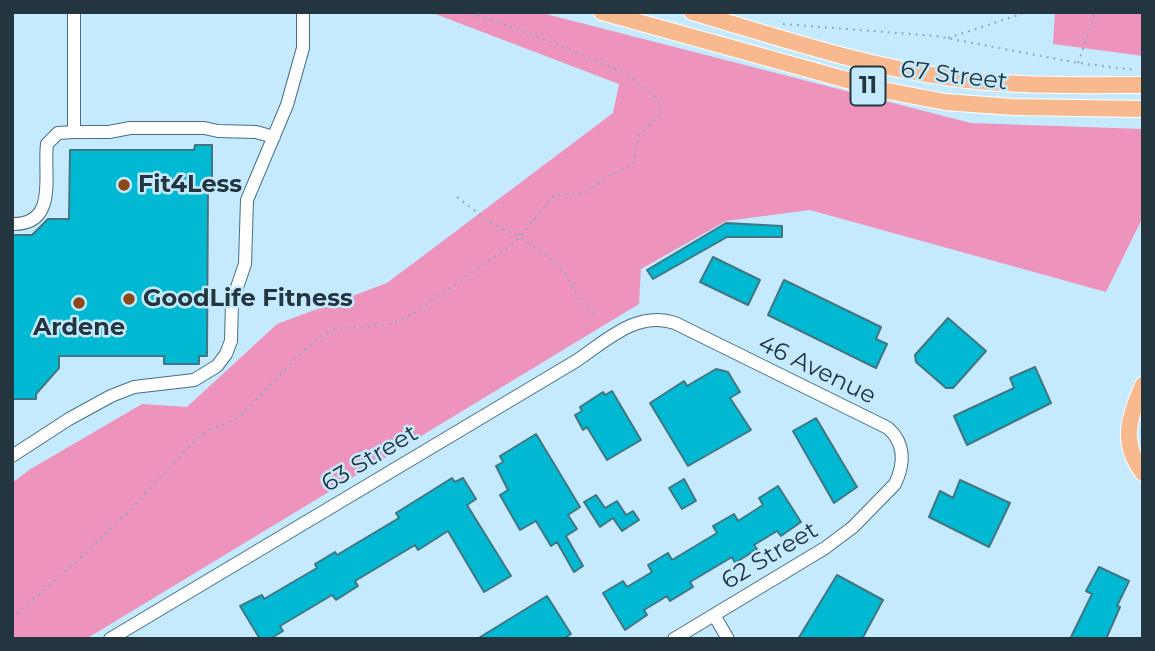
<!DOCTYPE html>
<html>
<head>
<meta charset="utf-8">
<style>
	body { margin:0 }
	#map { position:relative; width:1155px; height:651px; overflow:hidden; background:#c5eafe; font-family:Montserrat,sans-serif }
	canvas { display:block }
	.frame { position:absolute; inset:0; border:14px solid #23353f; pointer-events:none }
</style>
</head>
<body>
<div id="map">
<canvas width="1155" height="651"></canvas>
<div class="frame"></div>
</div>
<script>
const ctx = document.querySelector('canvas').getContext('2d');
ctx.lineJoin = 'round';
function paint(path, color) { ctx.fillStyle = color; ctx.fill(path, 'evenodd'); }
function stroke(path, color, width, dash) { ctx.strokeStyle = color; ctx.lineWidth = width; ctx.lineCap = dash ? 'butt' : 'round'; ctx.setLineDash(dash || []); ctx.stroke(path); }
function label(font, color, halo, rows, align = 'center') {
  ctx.font = font + ' Montserrat,sans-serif'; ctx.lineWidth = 5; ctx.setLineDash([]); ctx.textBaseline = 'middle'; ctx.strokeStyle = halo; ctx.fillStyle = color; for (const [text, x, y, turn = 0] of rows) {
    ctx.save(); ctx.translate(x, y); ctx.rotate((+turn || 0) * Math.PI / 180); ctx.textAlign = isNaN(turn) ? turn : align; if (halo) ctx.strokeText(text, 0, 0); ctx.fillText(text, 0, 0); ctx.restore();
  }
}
paint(new Path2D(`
	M 430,12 L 538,12 L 971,123 L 1143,129 L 1143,217 L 1106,292 L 810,210 L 726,221 L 641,269 L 639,304 L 86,639 L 12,639 L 12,483 L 29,470 L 142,404 L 187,407 L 277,324 L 387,283 L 613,113 L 619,84 Z
	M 1055,12 L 1143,12 L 1143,56 L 1053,44 Z`), '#ee94bc');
const building = new Path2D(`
	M 195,145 L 212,145 L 212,177 L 208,177 L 207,356 L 199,356 L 199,364 L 164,364 L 164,356 L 59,356 L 59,368 L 36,394 L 36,399 L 12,399 L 12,235 L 32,235 L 48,219 L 69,219 L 70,150 L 194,150 Z
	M 726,223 L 782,226 L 782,237 L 727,237 L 653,279 L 647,270 Z
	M 713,257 L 760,280 L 748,305 L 700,282 Z
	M 784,280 L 881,327 L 876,339 L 887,344 L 876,368 L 768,315 Z
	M 948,318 L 986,351 L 953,388 L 946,388 L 916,362 L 915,355 Z
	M 1035,367 L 1051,403 L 967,445 L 954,416 L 1014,388 L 1010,378 Z
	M 716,369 L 728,372 L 740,392 L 730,398 L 751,430 L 688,466 L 650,403 L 684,381 L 687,386 Z
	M 612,391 L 641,440 L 607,460 L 587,427 L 583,430 L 575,415 L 582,411 L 580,407 L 603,392 L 605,395 Z
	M 816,418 L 857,487 L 834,503 L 793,431 Z
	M 536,434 L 580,507 L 568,515 L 577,529 L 566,536 L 583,566 L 574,572 L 557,542 L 551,546 L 536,521 L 520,530 L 500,495 L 508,490 L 496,466 L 503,462 L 500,456 Z
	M 452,478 L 455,482 L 463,478 L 476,499 L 467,505 L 511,576 L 484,592 L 448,531 L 418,550 L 415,545 L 355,581 L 358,586 L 336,600 L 332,595 L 280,626 L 283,631 L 270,639 L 260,639 L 240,606 L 262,595 L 264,599 L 317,568 L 315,564 L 335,552 L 337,555 L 399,518 L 396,513 Z
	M 684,479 L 696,501 L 682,509 L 669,488 Z
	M 960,480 L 1010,503 L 989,547 L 929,517 L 940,491 L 953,498 Z
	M 778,486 L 801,522 L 781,536 L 777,531 L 754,545 L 757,549 L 735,563 L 732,557 L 690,582 L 693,587 L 670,601 L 667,596 L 644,610 L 647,615 L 625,630 L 603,593 L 623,581 L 627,587 L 652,572 L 648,565 L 668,553 L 672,560 L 717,533 L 713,526 L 734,514 L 738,521 L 763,505 L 759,498 Z
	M 596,495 L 605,508 L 617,501 L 626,515 L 633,511 L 639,520 L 622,531 L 613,518 L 600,527 L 584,502 Z
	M 1099,567 L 1129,581 L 1117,606 L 1120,607 L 1106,639 L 1070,639 L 1092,594 L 1086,591 Z
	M 837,575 L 883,600 L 862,639 L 798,639 Z
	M 547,596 L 571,634 L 563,639 L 477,639 Z`);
paint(building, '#02b9d3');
stroke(building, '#407681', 2);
const minor = new Path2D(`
	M 74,12 L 74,132 L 109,132 L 130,128 L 204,128 L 218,131 L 256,132 L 274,137
	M 12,224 C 59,225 43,174 47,144 L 58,133 L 74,132
	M 12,456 L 69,419 L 111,396 L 134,387 L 194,380 L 217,366 L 226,354 L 231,341 L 232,302 L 245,264 L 247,200 L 287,105 L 303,48 L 303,12
	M 714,615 L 728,639
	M 110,639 L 576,361 C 606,341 637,310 675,323 L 888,428 C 905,443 905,463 895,484 L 853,527 L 825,548 L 674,639`);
const major = new Path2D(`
	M 602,12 L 883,90 L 945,102 L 1013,107 L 1143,109
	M 692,12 C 775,36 859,65 945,77 C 1010,87 1077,85 1143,85
	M 1143,385 C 1129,417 1120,442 1143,473`);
stroke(minor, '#446f86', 14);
stroke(major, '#fff', 18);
stroke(new Path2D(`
	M 783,24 L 936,36 L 1078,63 L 1135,70
	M 948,38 L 1027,12
	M 1078,63 L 1094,18 L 1092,12
	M 457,197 L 491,223 L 520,237 L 546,255 L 565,273 L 581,302 L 595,315
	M 12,618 L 77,561 L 133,507 L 198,437 C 211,427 228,425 241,415 L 301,353 L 323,335 L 336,329 L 392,324 L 414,313 L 510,246 L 520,237 L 554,195 L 585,193 L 606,177 L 633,165 L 639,135 L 659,115 L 661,107 L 657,98 L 625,73 L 531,34 L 468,12`), '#8caaba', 2, [2, 5]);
stroke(minor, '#fff', 12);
stroke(major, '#f8b98e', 16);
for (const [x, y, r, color] of [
	[124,185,7,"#8b4818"],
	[129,299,7,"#8b4818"],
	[79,303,7,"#8b4818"]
]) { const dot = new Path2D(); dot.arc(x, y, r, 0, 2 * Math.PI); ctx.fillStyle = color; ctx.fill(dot); stroke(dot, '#c5eafe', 2.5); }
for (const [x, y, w] of [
	[868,86,35]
]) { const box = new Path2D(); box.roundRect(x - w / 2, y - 19.5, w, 39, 5); ctx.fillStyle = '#c5eafe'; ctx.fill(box); stroke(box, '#23353f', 2); }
label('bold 23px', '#23353f', null, [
	["11",868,86]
]);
label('24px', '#23353f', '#c5eafe', [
	["67 Street",954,76,7],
	["46 Avenue",817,370,26],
	["63 Street",370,459,-31],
	["62 Street",770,556,-31]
]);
label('bold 24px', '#23353f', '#c5eafe', [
	["Fit4Less",138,185],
	["GoodLife Fitness",143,299],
	["Ardene",79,328,"center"]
], 'left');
</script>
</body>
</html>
